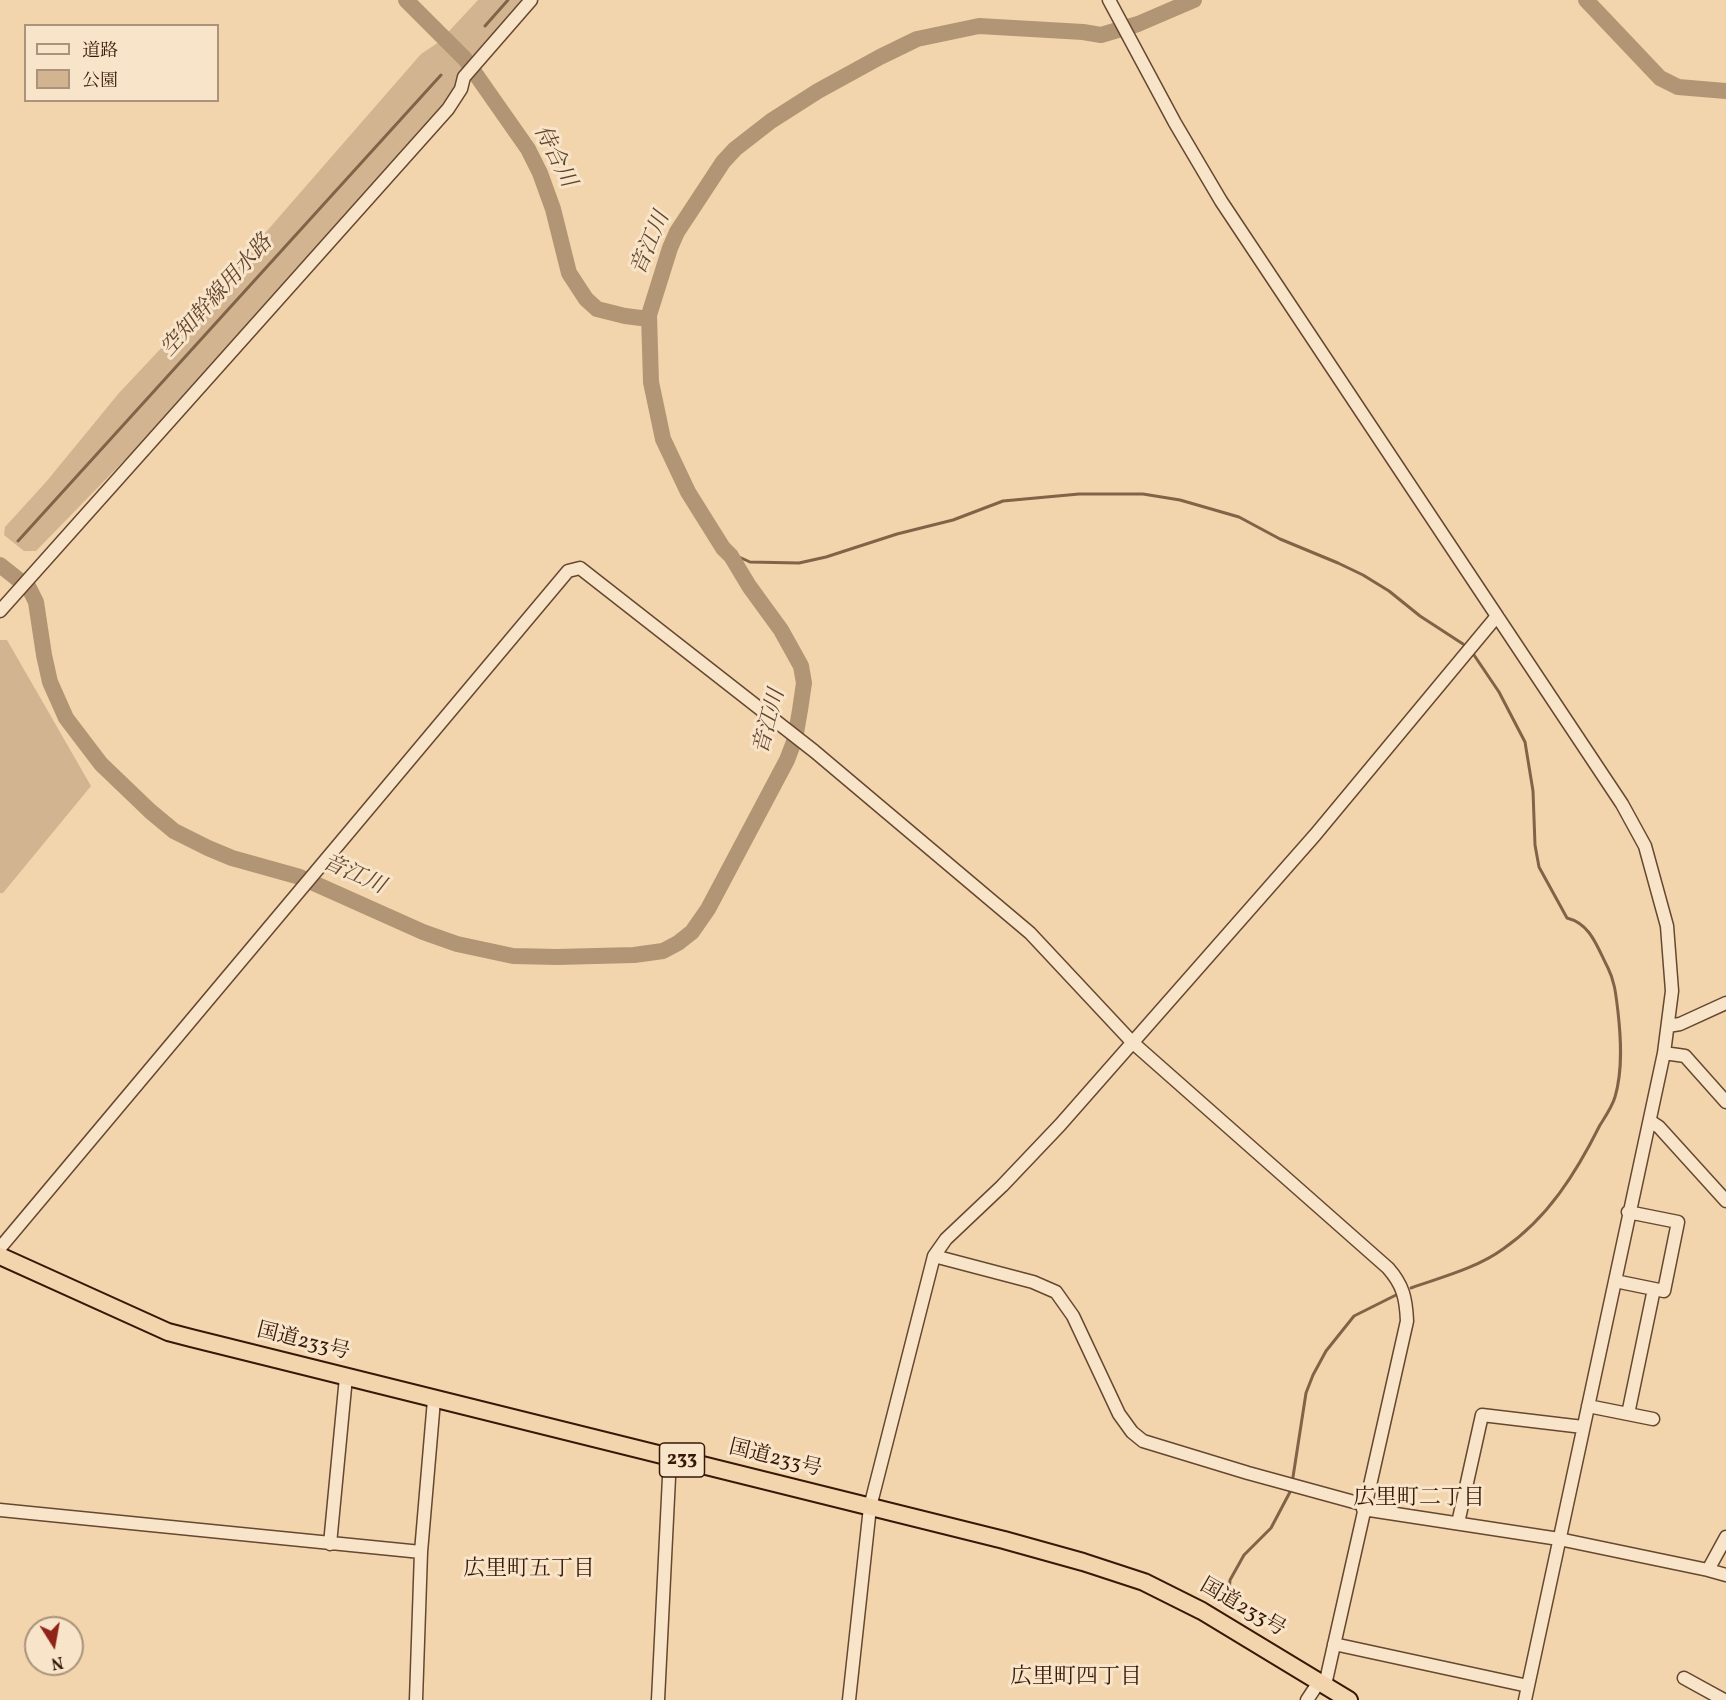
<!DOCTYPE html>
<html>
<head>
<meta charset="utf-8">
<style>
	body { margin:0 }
	#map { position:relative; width:1726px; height:1700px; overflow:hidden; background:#f2d5ac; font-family:Vollkorn,"Noto Serif JP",serif }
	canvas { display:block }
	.legend { position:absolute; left:24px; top:24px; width:195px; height:78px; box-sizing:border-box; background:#f7e4c9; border:2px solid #aa927b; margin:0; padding:8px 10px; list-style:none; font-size:18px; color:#371807 }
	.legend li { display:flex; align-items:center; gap:12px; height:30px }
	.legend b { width:30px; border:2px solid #aa927b }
	.north { position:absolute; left:24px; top:1616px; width:60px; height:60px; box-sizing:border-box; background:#f7e4c9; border:2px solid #aa927b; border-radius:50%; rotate:169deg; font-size:16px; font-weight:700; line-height:24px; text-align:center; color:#371807 }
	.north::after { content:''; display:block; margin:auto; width:21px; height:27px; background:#8f2418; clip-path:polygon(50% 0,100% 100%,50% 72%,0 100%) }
</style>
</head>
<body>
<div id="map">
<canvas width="1726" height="1700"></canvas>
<ul class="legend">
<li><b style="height:8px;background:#f7e4c9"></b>道路</li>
<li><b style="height:16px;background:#d2b590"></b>公園</li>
</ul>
<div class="north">N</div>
</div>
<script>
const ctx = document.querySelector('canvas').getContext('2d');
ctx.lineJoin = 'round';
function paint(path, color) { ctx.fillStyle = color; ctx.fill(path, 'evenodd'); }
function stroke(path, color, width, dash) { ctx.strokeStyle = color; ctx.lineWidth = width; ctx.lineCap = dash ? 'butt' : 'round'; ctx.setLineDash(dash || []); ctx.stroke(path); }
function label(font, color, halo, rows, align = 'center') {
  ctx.font = font + ' Vollkorn,"Noto Serif JP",serif'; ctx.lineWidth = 6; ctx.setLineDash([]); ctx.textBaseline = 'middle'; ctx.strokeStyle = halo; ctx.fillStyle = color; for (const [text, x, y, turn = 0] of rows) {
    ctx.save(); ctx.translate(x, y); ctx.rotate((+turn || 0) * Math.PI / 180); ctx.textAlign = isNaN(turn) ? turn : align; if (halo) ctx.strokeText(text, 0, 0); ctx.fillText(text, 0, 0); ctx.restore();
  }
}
paint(new Path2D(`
	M 478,0 L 531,0 L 461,89 L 263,318 L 36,551 L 24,551 L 4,535 L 5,527 L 46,482 L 119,393 L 212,294 L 421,54 L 439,42 Z
	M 0,640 L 7,640 L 91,786 L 3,893 L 0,893 Z`), '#d2b590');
stroke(new Path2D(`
	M 485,26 L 508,0
	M 18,541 L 441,75
	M 731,556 L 739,557 L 750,562 L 799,563 L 826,557 L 897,534 L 953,520 L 1003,501 L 1079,494 L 1143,494 L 1180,500 L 1239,517 L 1280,539 L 1338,563 L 1363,575 L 1389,591 L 1420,616 L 1463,644
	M 1411,1288 C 1442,1277 1477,1268 1503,1249 C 1548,1218 1576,1173 1600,1125 C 1605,1117 1612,1107 1615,1097 C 1623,1070 1621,1039 1618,1012 C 1616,996 1615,982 1608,968 C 1597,947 1591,924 1567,918 L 1539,867 L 1535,845 L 1533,791 L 1525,742 L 1499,692 L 1474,655
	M 1293,1477 L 1306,1393 L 1313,1375 L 1326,1351 L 1354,1316 L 1398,1294
	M 1228,1605 L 1230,1580 L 1244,1555 L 1271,1528 L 1290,1492`), '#816348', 3);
stroke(new Path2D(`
	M 406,0 L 465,59 L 528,149 L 540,173 L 553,209 L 569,273 L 586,299 L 597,309 L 625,316 L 649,319
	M 1586,0 L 1660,78 L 1678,87 L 1726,91
	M 0,565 L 29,588 L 36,602 L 44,655 L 50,682 L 66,718 L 101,764 L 150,811 L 174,831 L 208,848 L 232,858 L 300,877 L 423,932 L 457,944 L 513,956 L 557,957 L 634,955 L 663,951 L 678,943 L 692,932 L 708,909 L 787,760 L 795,739 L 800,710 L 804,683 L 801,666 L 781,630 L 749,586 L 731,556 L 723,548 L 688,492 L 663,439 L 651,382 L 649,315 L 670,248 L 677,232 L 723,162 L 735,149 L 771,121 L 818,91 L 880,57 L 917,39 L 979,26 L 1083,32 L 1101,35 L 1138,24 L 1194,0`), '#b29574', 16);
const minor = new Path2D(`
	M 1109,0 L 1175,123 L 1221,201 L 1622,804 L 1645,846 L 1667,926 L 1672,991 L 1664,1053 L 1525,1700
	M 0,611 L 448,109 L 461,89 L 464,77 L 531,0
	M 1668,1026 L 1680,1024 L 1726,1003
	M 1664,1053 L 1685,1056 L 1726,1102
	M 1650,1121 L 1659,1127 L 1726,1201
	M 0,1248 L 568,571 L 580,568 L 814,751 L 1030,933 L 1132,1042 L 1388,1268 C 1403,1285 1406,1298 1407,1321 L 1325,1685
	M 934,1256 L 1033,1282 L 1056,1292 L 1073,1316 L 1119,1414 L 1132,1432 L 1143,1441 L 1248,1473 L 1365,1505
	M 1615,1281 L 1664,1291 L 1678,1222 L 1628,1212
	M 1588,1406 L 1628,1414 L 1654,1289
	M 1628,1414 L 1653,1419
	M 1363,1509 L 1559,1539 L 1708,1570 L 1726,1575
	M 0,1510 L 421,1552
	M 1458,1523 L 1482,1415 L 1583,1427
	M 330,1544 L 346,1377
	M 1708,1570 L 1726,1537
	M 1334,1644 L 1528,1686
	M 1684,1678 L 1724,1700
	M 416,1700 L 421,1552 L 434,1400
	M 658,1700 L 670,1457
	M 849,1700 L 870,1507 L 934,1256 L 946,1239 L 1002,1186 L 1060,1125 L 1315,835 L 1497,616
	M 1307,1700 L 1319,1682`);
const highway = new Path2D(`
	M 0,1256 L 168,1332 L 191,1338 L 1004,1540 L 1083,1562 L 1144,1582 L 1202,1611 L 1349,1700`);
stroke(minor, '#664730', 15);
stroke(highway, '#371807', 20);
stroke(minor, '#f7e4c9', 12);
stroke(highway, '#f2d5ac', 16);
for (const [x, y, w] of [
	[682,1460,45]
]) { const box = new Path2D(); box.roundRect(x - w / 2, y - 17, w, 34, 4.5); ctx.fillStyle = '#f7e4c9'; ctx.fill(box); stroke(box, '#371807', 1.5); }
label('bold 20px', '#371807', null, [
	["233",682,1460]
]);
label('21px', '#371807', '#f7e4c9', [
	["国道233号",303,1343,14],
	["国道233号",775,1460,14],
	["国道233号",1242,1609,30]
]);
label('italic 22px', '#62442d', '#f7e4c9', [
	["侍合川",553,157,63],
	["音江川",652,244,-67],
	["空知幹線用水路",218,297,-48],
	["音江川",771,722,-75],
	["音江川",353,876,24]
]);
label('22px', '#371807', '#f7e4c9', [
	["広里町二丁目",1419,1500],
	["広里町五丁目",529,1571],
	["広里町四丁目",1076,1679]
]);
</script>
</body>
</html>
